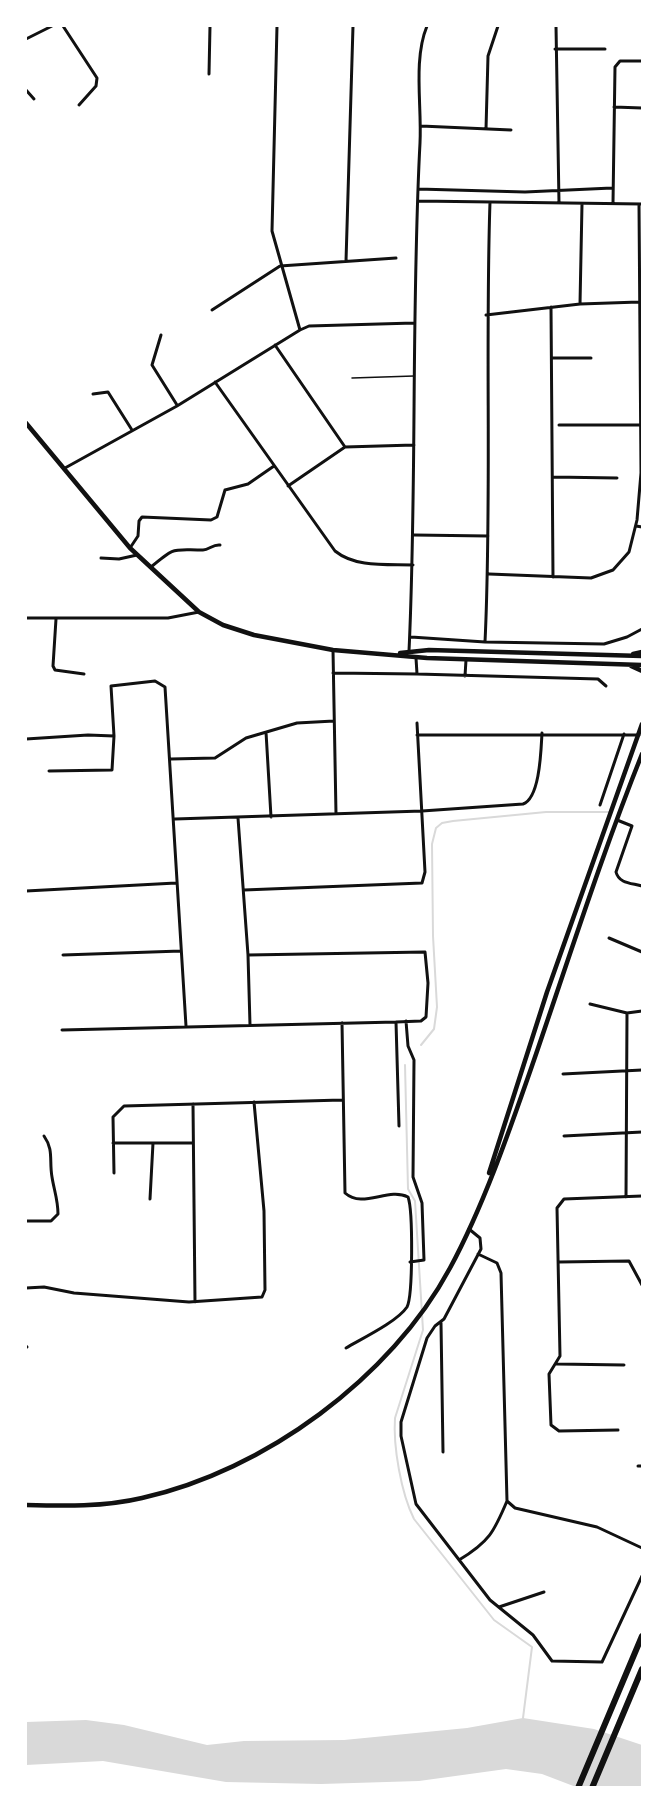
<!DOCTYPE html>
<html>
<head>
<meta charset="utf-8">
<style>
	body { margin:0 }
	#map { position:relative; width:668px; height:1813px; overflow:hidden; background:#fff; font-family:Manrope,sans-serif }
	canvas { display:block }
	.frame { position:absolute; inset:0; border:27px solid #fff; pointer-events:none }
</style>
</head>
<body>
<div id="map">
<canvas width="668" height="1813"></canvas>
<div class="frame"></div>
</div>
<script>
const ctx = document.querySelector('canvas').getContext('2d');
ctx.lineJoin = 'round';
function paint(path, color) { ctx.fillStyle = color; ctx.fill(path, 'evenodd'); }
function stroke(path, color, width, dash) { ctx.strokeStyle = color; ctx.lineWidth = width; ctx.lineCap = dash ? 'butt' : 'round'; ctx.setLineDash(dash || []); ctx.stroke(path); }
paint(new Path2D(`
	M 523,1718 L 594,1729 L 642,1745 L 642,1787 L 576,1787 L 542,1774 L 506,1769 L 419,1781 L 321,1784 L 226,1782 L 103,1761 L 26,1765 L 26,1722 L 86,1720 L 124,1725 L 207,1745 L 244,1741 L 344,1740 L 467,1728 Z`), '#d9d9d9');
stroke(new Path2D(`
	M 421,1045 L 434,1029 L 437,1007 L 433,936 L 432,844 L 436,828 L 442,823 L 453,821 L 546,812 L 609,812
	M 405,1065 L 408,1189 L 415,1201 L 423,1330 L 395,1418 C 393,1446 401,1493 414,1519 L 494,1620 L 532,1647 L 523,1718`), '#d9d9d9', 2);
stroke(new Path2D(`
	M 352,378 L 414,376`), '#111', 1.5);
stroke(new Path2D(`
	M 63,26 L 97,78 L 96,86 L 79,105
	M 277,26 L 272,231 L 300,330
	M 556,26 L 559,203
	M 26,39 L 52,26
	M 555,49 L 605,49
	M 209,74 L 210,26
	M 26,90 L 34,99
	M 614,107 L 642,108
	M 421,126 L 511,130
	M 486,129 L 488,56 L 498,26
	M 418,189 L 525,192 L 612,188
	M 418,201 L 642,204
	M 613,203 L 615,67 L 620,61 L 642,61
	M 346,261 L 353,26
	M 580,304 L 582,204
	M 551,307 L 553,577
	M 212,310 L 280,266 L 396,258
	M 486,315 L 580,304 L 639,302
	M 161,335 L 152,365 L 177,405
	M 275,345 L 345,447
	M 552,358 L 591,358
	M 215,382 L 335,551 C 356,568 388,564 413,565
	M 93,394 L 108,392 L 132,430
	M 559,425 L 641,425
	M 65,468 L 177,406 L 300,330 L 309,326 L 414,323
	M 553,477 L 617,478
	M 288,486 L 345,447 L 414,445
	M 636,526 L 642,527
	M 414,535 L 488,536
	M 130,548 L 138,536 L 139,521 L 142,517 L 211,520 L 217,517 L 225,490 L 248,484 L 274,466
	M 101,558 L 119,559 L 137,555
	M 151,567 C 176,546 172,550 203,550 C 209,550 213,544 220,545
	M 489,574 L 591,578 L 613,570 L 629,552 L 637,520 L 641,473 L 639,204
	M 26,618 L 168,618 L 199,612
	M 56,619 L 53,666 L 55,670 L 84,674
	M 411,637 L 485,642 L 604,644 L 627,637 L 642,629
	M 485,642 C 492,496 485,349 490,202
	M 333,650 L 336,814
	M 409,651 C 417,482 411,312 420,143 C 422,106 413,60 427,26
	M 333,673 L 417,674 L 416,658
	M 417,674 L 598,679 L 606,686
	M 465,676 L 466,660
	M 266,732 L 271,817
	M 417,735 L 639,735
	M 26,739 L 88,735 L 114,736
	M 171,759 L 215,758 L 246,738 L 297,723 L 334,721
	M 49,771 L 112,770 L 114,736 L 111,686 L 155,681 L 165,687 L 186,1026
	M 600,805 L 624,734
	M 238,818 L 248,955 L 250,1025
	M 175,819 L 422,811 L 523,804 C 540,798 541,750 542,733
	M 617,820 L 632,826 L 616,872 C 619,884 632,883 642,886
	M 244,890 L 422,883 L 425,872 L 417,723
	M 26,891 L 176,883
	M 609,938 L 642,952
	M 63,955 L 181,951
	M 590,1004 L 627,1013 L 642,1011
	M 406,1021 L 408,1046 L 414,1060 L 413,1177 L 422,1203 L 424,1260 L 410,1262
	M 396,1022 L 399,1126
	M 342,1023 L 345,1193 C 363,1209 388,1187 408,1197 C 413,1210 413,1296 407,1307 C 397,1322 361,1339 346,1348
	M 62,1030 L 396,1022 L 421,1021 L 426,1017 L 428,983 L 425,952 L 248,955
	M 563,1074 L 642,1070
	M 193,1104 L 195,1302
	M 564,1136 L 642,1132
	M 113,1143 L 192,1143
	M 114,1173 L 113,1117 L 124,1106 L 342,1100
	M 626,1197 L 627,1013
	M 150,1199 L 153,1143
	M 26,1221 L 51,1221 L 58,1214 C 58,1200 54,1190 52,1177 C 49,1161 54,1150 44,1136
	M 469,1229 L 480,1238 L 481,1249 L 444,1319 L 435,1326 L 427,1338 L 401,1422 L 401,1436 L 416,1504 L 490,1600 L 533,1635 L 552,1661 L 602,1662 L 642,1576
	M 478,1254 L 497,1263 L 501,1273 L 507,1501 L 515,1508 L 597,1527 L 642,1548
	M 559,1262 L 629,1261 L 642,1285
	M 26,1288 L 44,1287 L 74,1293 L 189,1302 L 262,1297 L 265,1290 L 264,1211 L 254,1102
	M 441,1323 L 443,1452
	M 26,1346 L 27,1347
	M 557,1364 L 624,1365
	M 618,1430 L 559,1431 L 551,1425 L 549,1374 L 560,1356 L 557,1208 L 564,1199 L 642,1196
	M 638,1466 L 642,1466
	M 459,1560 C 489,1542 494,1532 507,1501
	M 499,1607 L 544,1592`), '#111', 3);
stroke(new Path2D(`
	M 26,423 L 130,548 L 199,612 L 223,625 L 254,635 L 333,650 L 427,658 L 642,665
	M 400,653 L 429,650 L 642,656
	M 633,654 L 642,652
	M 631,666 L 642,671
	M 489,1173 L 547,992 L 642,724
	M 26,1505 C 64,1506 104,1507 142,1498 C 264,1471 391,1378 450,1268 C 484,1205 510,1129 534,1060 C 569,958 602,854 642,754`), '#111', 4.5);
stroke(new Path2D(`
	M 578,1788 L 642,1636
	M 592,1788 L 642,1669`), '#111', 6);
</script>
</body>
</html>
